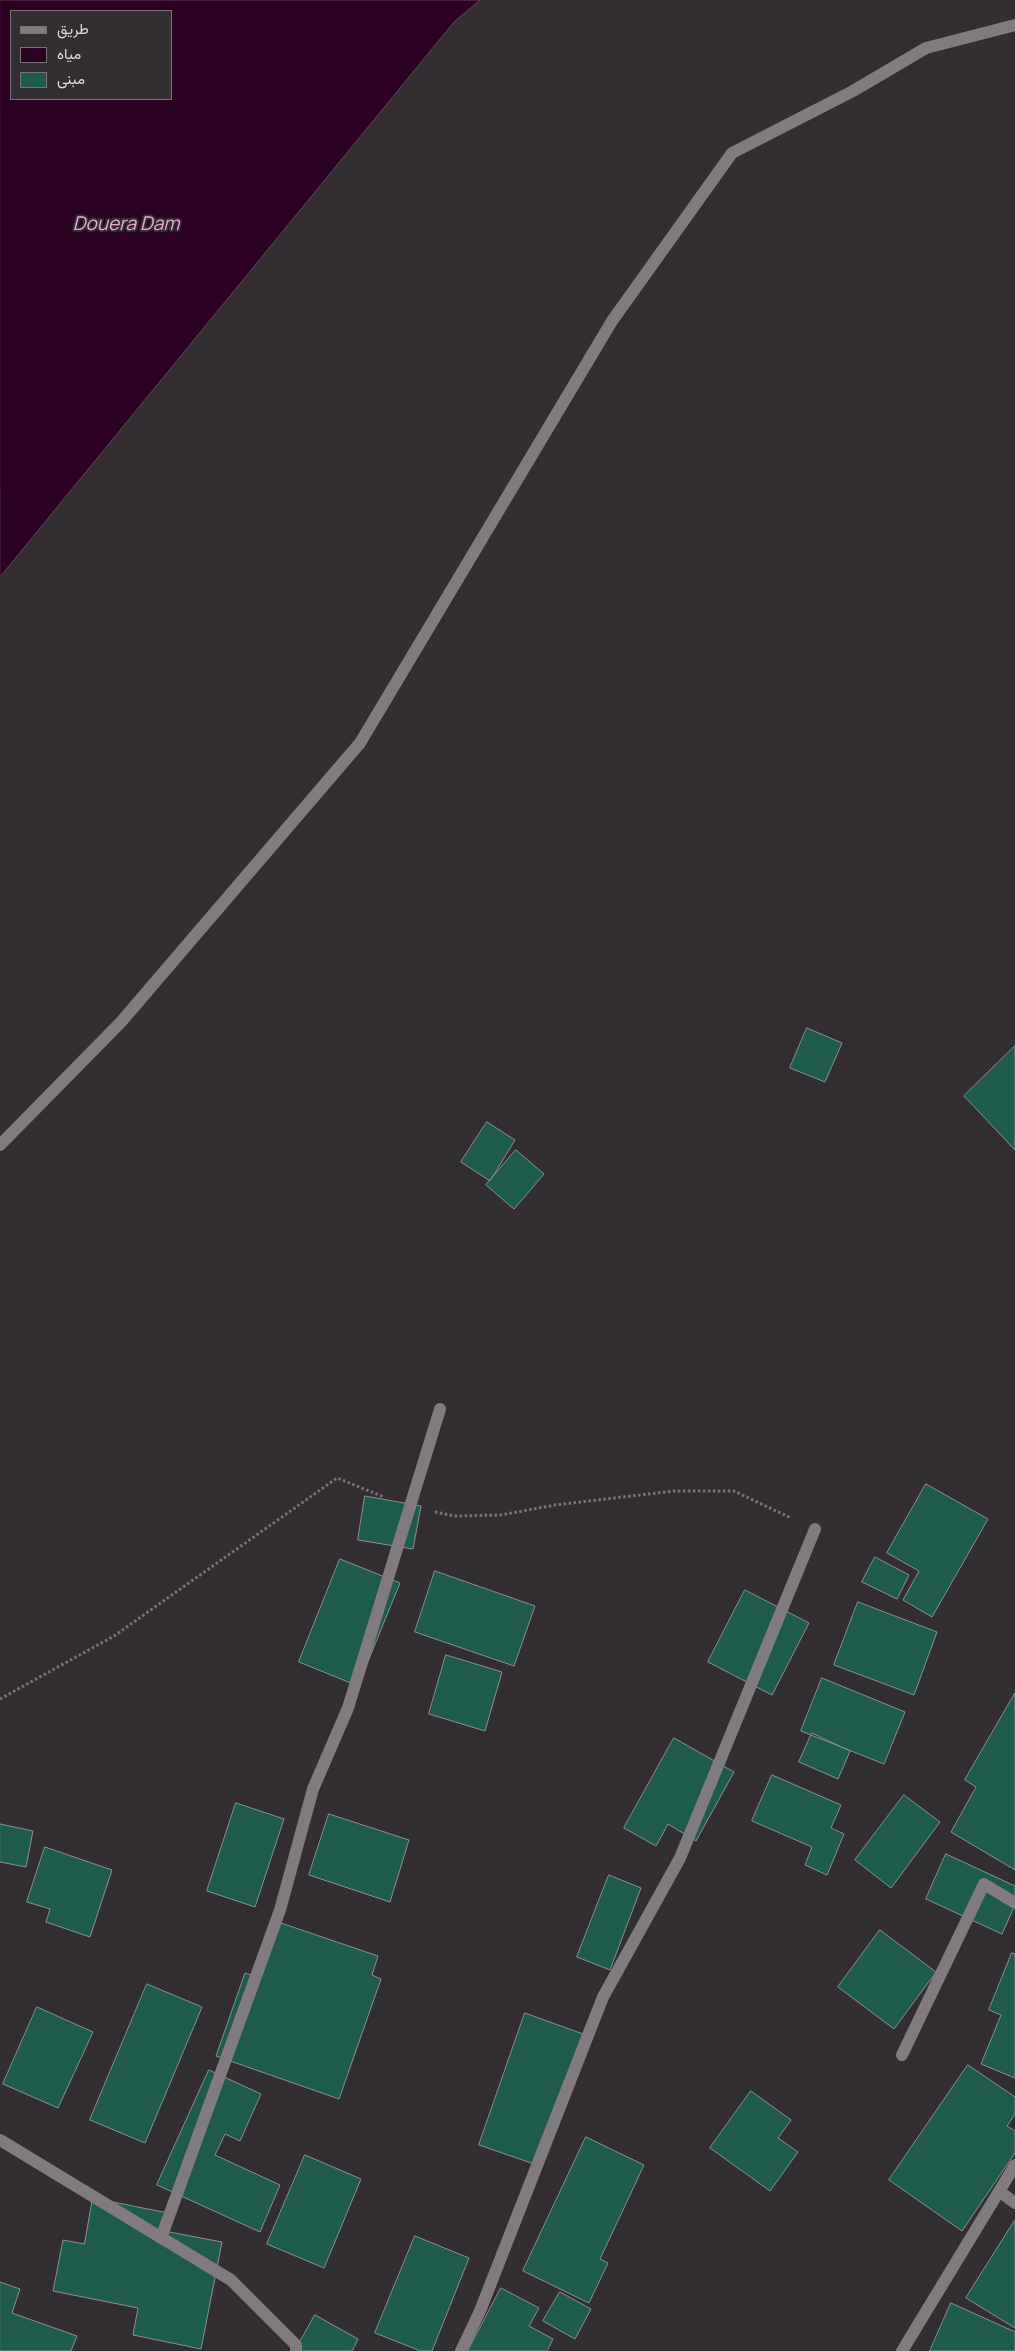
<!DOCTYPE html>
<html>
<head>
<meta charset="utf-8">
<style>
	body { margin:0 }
	#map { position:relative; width:1015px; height:2351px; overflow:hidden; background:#332e31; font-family:Manrope,Vazirmatn,sans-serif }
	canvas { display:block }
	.legend { position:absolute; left:10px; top:10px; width:162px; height:90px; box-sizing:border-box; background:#332e31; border:1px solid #777375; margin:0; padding:6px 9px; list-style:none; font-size:15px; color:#dddadc }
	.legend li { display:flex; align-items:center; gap:10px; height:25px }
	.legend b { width:25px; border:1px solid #777375 }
</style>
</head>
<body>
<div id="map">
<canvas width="1015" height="2351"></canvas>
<ul class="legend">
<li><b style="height:6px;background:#817b7f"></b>طريق</li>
<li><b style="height:14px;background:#2c0224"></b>مياه</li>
<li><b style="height:14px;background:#1f5b4d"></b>مبنى</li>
</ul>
</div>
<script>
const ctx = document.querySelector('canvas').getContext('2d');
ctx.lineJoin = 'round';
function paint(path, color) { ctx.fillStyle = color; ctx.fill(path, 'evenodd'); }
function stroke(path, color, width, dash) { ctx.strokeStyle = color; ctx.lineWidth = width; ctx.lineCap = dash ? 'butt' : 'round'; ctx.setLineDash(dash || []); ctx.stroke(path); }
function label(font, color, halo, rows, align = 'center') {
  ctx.font = font + ' Manrope,sans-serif'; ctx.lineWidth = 4; ctx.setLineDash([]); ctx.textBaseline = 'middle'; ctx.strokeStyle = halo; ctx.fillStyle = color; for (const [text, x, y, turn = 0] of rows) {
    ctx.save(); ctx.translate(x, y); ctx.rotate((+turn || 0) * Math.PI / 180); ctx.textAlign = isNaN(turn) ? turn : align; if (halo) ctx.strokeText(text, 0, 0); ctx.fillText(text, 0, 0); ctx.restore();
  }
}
const water = new Path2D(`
	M 0,0 L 480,0 L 454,22 L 0,577 ZM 11,11 L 171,11 L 171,99 L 11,99 Z`);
paint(water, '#2c0224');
stroke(water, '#61435b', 1);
const building = new Path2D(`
	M 807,1028 L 842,1043 L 825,1082 L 790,1068 Z
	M 1015,1046 L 1015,1150 L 964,1096 Z
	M 487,1122 L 515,1140 L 490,1181 L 461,1162 Z
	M 516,1150 L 544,1174 L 514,1209 L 486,1185 Z
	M 926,1484 L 988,1519 L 932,1617 L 903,1600 L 919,1571 L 887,1553 Z
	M 365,1496 L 421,1506 L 413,1549 L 358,1540 Z
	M 875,1557 L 909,1575 L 897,1599 L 862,1582 Z
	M 340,1559 L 400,1583 L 358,1686 L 299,1662 Z
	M 435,1571 L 535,1606 L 514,1666 L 415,1632 Z
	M 745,1590 L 809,1623 L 772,1695 L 708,1662 Z
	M 858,1602 L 937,1632 L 914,1695 L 834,1665 Z
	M 446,1655 L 502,1672 L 485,1731 L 429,1714 Z
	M 822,1678 L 905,1712 L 884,1764 L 801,1731 Z
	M 1015,1693 L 1015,1870 L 951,1832 L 976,1787 L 965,1780 Z
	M 812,1733 L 850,1751 L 838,1779 L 799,1762 Z
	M 674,1738 L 734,1772 L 696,1841 L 668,1824 L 656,1846 L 624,1828 Z
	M 772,1775 L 841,1805 L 831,1828 L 844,1834 L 827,1875 L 805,1865 L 812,1847 L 752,1821 Z
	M 904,1795 L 940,1822 L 891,1888 L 855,1860 Z
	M 236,1803 L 284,1819 L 255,1907 L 207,1891 Z
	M 329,1814 L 409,1840 L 390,1902 L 309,1875 Z
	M 0,1824 L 33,1831 L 26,1867 L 0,1862 Z
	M 45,1847 L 112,1870 L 90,1937 L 46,1922 L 50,1909 L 27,1902 Z
	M 946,1854 L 1015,1886 L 1015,1905 L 1002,1934 L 926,1899 Z
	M 609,1875 L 641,1888 L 610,1970 L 577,1957 Z
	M 278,1922 L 378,1956 L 372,1975 L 381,1979 L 339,2099 L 216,2056 L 245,1973 L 258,1977 Z
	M 880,1930 L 936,1972 L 894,2029 L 838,1987 Z
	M 1012,1953 L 1015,1954 L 1015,2078 L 981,2064 L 1001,2015 L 989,2010 Z
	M 147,1984 L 202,2007 L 145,2143 L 90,2120 Z
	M 37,2007 L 93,2032 L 58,2108 L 3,2084 Z
	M 525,2013 L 583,2034 L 537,2165 L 479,2145 Z
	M 968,2065 L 1015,2097 L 1015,2114 L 1007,2126 L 1015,2131 L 1015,2153 L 962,2231 L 889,2180 Z
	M 209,2070 L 261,2094 L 240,2141 L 225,2134 L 215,2155 L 280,2185 L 260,2232 L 157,2185 Z
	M 751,2091 L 791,2120 L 778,2138 L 798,2152 L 770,2191 L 710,2148 Z
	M 586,2137 L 644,2165 L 600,2259 L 608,2263 L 589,2303 L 523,2271 Z
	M 305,2155 L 361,2179 L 324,2268 L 267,2244 Z
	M 93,2198 L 168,2213 L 164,2231 L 222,2242 L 201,2349 L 133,2335 L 138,2308 L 53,2291 L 63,2240 L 84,2244 Z
	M 1015,2220 L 1015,2328 L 966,2298 Z
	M 415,2236 L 469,2258 L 432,2351 L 421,2351 L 375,2333 Z
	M 0,2282 L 20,2289 L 12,2313 L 77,2336 L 71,2351 L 0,2351 Z
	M 501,2288 L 539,2308 L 529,2326 L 553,2339 L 547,2351 L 468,2351 Z
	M 560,2292 L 591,2309 L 575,2339 L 543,2321 Z
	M 951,2303 L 1015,2332 L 1015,2351 L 930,2351 Z
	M 315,2315 L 358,2339 L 352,2351 L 295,2351 Z`);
paint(building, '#1f5b4d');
stroke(building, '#89908e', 1);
stroke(new Path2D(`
	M 435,1512 L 455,1516 L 501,1515 L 555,1505 L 674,1491 L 734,1491 L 791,1518
	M 0,1699 L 114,1636 L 337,1478 L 384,1497`), '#787477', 3, [2.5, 2.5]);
stroke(new Path2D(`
	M 0,1145 L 121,1022 L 360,743 L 612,321 L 732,153 L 853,91 L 926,48 L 1015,25
	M 902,2055 L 984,1884 L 1015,1903
	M 0,2140 L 231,2280 L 296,2345 L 296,2351
	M 999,2191 L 1015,2203
	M 161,2238 L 280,1910 L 313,1789 L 348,1708 L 440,1409
	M 461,2351 L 480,2311 L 603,1997 L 680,1858 L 815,1529
	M 902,2351 L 1015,2165`), '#817b7f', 12);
label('italic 19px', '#f0a4db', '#332e31', [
	["Douera Dam",126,225]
]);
</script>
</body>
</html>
